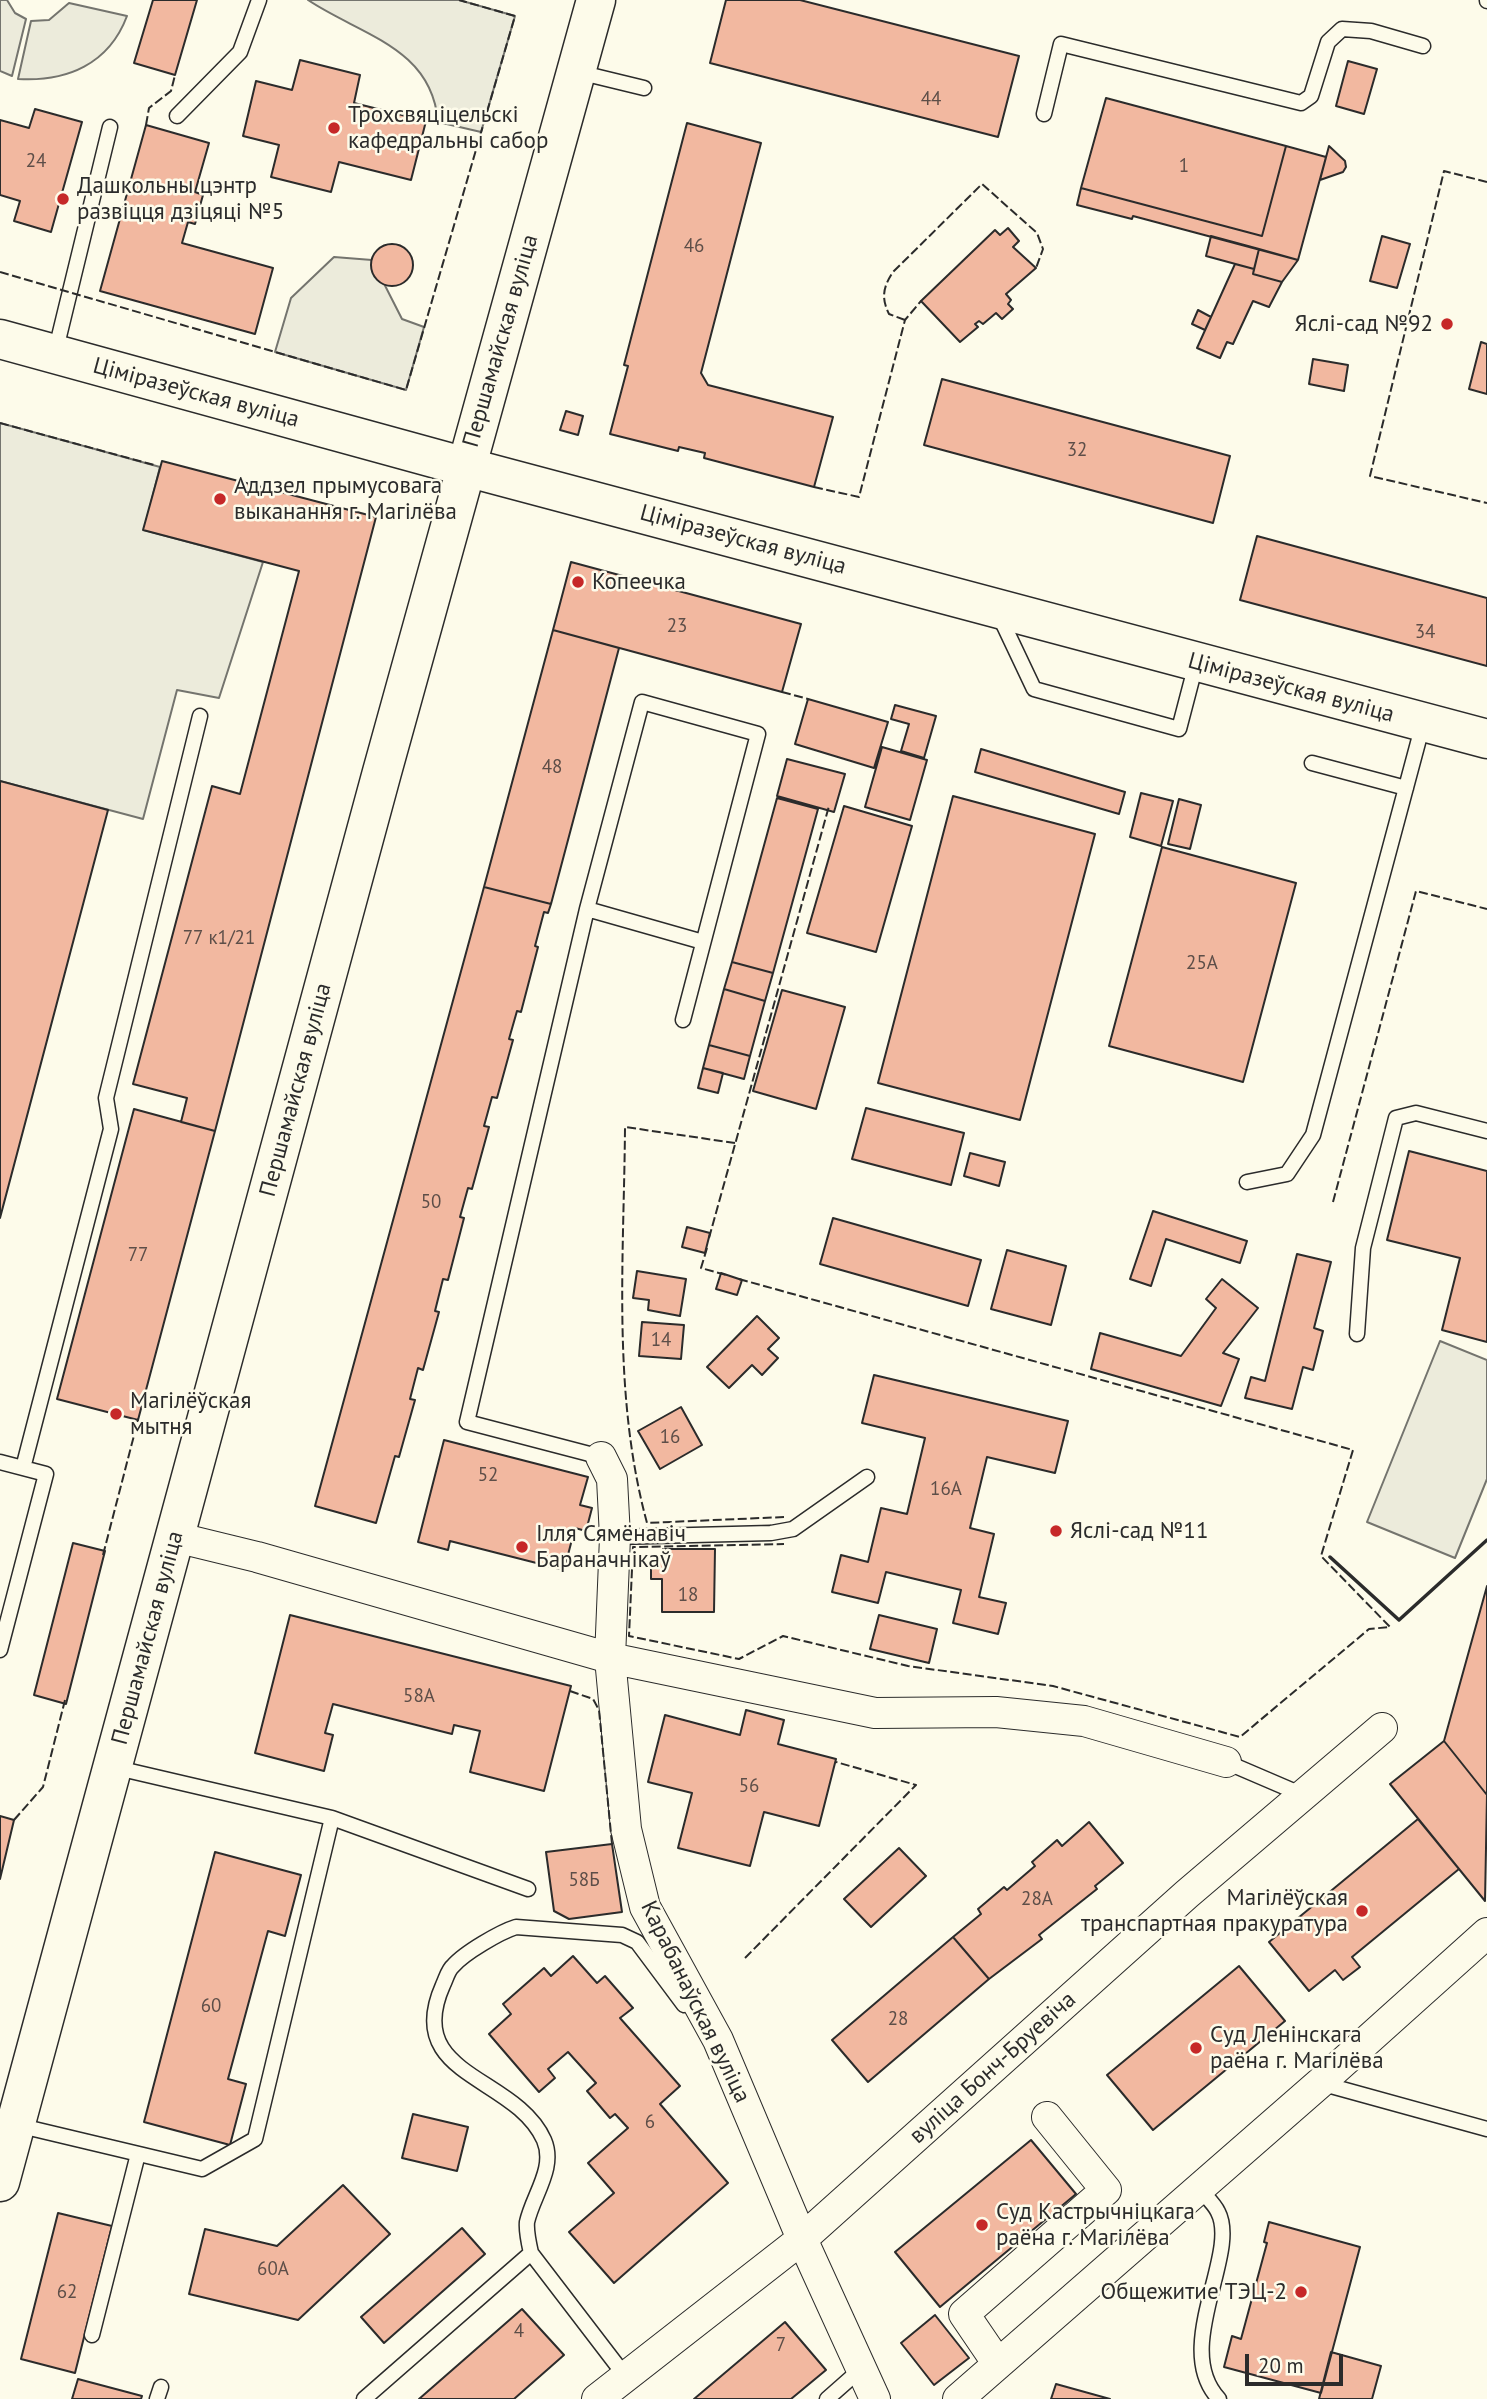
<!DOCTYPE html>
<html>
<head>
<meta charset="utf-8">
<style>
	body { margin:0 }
	#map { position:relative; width:1487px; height:2399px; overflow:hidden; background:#fdfbea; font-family:"PT Sans",sans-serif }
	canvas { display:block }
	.scale { position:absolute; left:1245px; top:2354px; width:98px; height:32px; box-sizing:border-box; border:4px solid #2b2b2b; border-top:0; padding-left:9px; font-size:21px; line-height:24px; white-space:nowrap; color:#2b2b2b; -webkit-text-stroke:5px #fdfbea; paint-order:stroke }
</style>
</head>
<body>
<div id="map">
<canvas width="1487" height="2399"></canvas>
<div class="scale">20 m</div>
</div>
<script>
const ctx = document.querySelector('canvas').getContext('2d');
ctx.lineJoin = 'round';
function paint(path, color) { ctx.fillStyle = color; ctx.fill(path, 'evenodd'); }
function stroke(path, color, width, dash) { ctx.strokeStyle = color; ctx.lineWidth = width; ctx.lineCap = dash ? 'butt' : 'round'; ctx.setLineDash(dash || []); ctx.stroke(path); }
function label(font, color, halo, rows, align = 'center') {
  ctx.font = font + ' "PT Sans",sans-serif'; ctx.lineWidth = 5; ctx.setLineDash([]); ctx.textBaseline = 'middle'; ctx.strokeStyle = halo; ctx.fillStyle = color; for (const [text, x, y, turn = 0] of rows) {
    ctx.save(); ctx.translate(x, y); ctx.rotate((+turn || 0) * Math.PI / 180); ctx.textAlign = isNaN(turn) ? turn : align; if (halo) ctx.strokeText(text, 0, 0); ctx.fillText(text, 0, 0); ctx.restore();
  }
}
const green = new Path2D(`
	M 0,0 L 7,0 L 15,13 L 26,19 L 12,76 L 0,71 Z
	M 308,0 L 459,0 L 515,16 L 481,132 L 438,122 C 432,47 360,35 308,0 Z
	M 69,3 L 127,16 C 109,64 67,82 18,79 L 31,21 L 49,20 Z
	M 334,257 L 372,260 L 402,319 L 424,327 L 406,390 L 275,352 L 291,298 Z
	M 0,423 L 160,467 L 144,530 L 263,562 L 219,698 L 177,690 L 143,819 L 0,781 Z
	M 1440,1341 L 1487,1360 L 1487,1479 L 1455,1558 L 1367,1522 Z`);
paint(green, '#ecebdb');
stroke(green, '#74746e', 2);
const building = new Path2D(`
	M 153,0 L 197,0 L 175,75 L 134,63 Z
	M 726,0 L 800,0 L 1019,56 L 998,137 L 710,63 Z
	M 300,60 L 360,75 L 354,103 L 426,121 L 411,180 L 339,162 L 331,192 L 271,177 L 279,145 L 243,136 L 256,81 L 292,90 Z
	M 1348,61 L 1377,69 L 1364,114 L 1336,106 Z
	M 1106,98 L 1286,146 L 1262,236 L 1081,188 Z
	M 35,109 L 82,122 L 51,232 L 14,221 L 20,201 L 0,195 L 0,120 L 29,128 Z
	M 687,123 L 761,143 L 701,373 L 708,385 L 833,417 L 814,487 L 704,458 L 705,453 L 679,447 L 678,451 L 610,434 L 628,366 L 624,365 Z
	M 146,125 L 209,143 L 195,192 L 203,195 L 195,224 L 188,222 L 182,243 L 273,268 L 255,334 L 100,291 Z
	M 1286,146 L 1326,157 L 1298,260 L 1133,216 L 1132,219 L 1077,205 L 1081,188 L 1262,236 Z
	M 1329,146 L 1345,161 L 1346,167 L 1343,172 L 1320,180 Z
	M 1008,228 L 1019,241 L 1013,247 L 1036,268 L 1006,294 L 1011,300 L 1008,304 L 1013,309 L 1002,319 L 996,313 L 983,324 L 979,321 L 975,324 L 978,327 L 960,342 L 921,301 L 995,230 L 1000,235 Z
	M 1211,236 L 1259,249 L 1254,269 L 1206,256 Z
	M 1382,236 L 1410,244 L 1397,288 L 1370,281 Z
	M371 265a21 21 0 1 1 42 0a21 21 0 1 1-42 0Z
	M 1259,249 L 1298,260 L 1282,282 L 1253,274 Z
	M 1235,264 L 1254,269 L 1253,274 L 1282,282 L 1269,307 L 1253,301 L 1233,344 L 1227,342 L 1220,358 L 1197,348 Z
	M 1198,310 L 1211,317 L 1205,330 L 1192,324 Z
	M 1481,342 L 1487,344 L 1487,394 L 1469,389 Z
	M 1313,359 L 1348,365 L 1344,391 L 1309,384 Z
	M 942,379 L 1230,456 L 1213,523 L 924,445 Z
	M 566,411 L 583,416 L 578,435 L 560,430 Z
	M 162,461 L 376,517 L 215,1131 L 181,1122 L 187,1098 L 133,1084 L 212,786 L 240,794 L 299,571 L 143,530 Z
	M 1257,536 L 1487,598 L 1487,666 L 1240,600 Z
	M 571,562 L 801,624 L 782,692 L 553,630 Z
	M 553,630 L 619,648 L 551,904 L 484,887 Z
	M 808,699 L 888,722 L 874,768 L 795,744 Z
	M 895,705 L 936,716 L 924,758 L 901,751 L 909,724 L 891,719 Z
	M 882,747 L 927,760 L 910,820 L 865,807 Z
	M 981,749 L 1125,792 L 1119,814 L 975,772 Z
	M 787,759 L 845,774 L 834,812 L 777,796 Z
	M 0,781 L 108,810 L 0,1218 Z
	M 1141,793 L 1173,801 L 1161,846 L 1130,837 Z
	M 953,796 L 1095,834 L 1020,1120 L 878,1083 Z
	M 777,798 L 818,809 L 773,973 L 732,962 Z
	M 1179,799 L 1201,805 L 1190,849 L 1168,844 Z
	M 844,806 L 912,826 L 876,952 L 807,933 Z
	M 1162,847 L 1296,883 L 1243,1082 L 1109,1046 Z
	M 484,887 L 551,904 L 548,913 L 544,912 L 535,946 L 538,947 L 521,1012 L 517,1011 L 509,1039 L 513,1040 L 497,1098 L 492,1097 L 484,1126 L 489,1127 L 472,1189 L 468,1188 L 460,1217 L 464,1218 L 448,1280 L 443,1279 L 435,1311 L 439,1312 L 423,1370 L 418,1368 L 410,1399 L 415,1400 L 399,1457 L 395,1456 L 376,1523 L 315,1506 Z
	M 732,962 L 773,973 L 765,1001 L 724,989 Z
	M 724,989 L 765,1001 L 750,1056 L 709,1045 Z
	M 782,990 L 845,1007 L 816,1109 L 753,1091 Z
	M 709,1045 L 750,1056 L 744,1079 L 703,1068 Z
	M 703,1068 L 723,1073 L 718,1093 L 698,1088 Z
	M 866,1108 L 964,1133 L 951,1185 L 852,1159 Z
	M 134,1109 L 215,1131 L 138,1420 L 57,1399 Z
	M 1409,1151 L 1487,1171 L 1487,1342 L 1442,1330 L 1460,1258 L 1387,1240 Z
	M 970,1153 L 1005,1162 L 999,1186 L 964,1176 Z
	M 1153,1211 L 1247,1241 L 1240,1263 L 1166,1239 L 1151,1286 L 1130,1279 Z
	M 833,1218 L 981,1260 L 968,1306 L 820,1264 Z
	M 687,1227 L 710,1233 L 705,1253 L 682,1247 Z
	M 1007,1250 L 1066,1266 L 1051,1325 L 991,1309 Z
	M 1297,1254 L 1331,1262 L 1314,1328 L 1323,1331 L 1313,1370 L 1303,1367 L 1292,1409 L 1245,1398 L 1251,1377 L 1265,1381 Z
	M 637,1271 L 686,1279 L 680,1316 L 648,1310 L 649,1300 L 633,1298 Z
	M 721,1273 L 742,1280 L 737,1295 L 716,1289 Z
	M 1222,1279 L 1258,1308 L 1223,1353 L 1239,1359 L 1221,1406 L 1091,1369 L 1100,1333 L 1181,1356 L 1216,1308 L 1206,1299 Z
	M 757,1316 L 779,1338 L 768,1349 L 778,1358 L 762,1375 L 752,1365 L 729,1388 L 707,1367 Z
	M 642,1322 L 684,1325 L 681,1359 L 639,1356 Z
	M 874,1375 L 1068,1421 L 1055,1473 L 987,1457 L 970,1528 L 994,1534 L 979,1597 L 1006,1603 L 998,1634 L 953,1623 L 961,1590 L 886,1572 L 878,1603 L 832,1592 L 841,1555 L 868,1562 L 881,1508 L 907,1514 L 925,1438 L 862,1423 Z
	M 681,1407 L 702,1445 L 660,1469 L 638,1431 Z
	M 444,1440 L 588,1477 L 580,1505 L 592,1508 L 586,1531 L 575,1528 L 564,1570 L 450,1541 L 448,1550 L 418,1542 Z
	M 73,1543 L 105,1551 L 66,1704 L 34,1695 Z
	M 663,1549 L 715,1549 L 714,1612 L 662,1612 L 662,1579 L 651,1579 L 651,1561 L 663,1561 Z
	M 1487,1586 L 1487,1795 L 1444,1741 Z
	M 290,1615 L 571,1686 L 544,1791 L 470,1772 L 480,1731 L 454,1725 L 452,1734 L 333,1704 L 325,1733 L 333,1735 L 324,1771 L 255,1753 Z
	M 879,1615 L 937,1629 L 929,1663 L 870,1649 Z
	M 746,1710 L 784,1720 L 778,1744 L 836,1759 L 819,1826 L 764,1812 L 750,1866 L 678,1848 L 692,1793 L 648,1782 L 665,1715 L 740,1735 Z
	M 1444,1741 L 1487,1795 L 1485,1901 L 1390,1784 Z
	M 0,1816 L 14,1820 L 0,1879 Z
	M 1418,1819 L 1459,1869 L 1352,1957 L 1360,1967 L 1343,1980 L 1335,1970 L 1309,1991 L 1269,1942 Z
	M 1089,1822 L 1123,1863 L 1095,1886 L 1097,1889 L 1039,1935 L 1042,1939 L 989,1979 L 953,1937 L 981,1914 L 978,1909 L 1004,1887 L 1007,1890 L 1035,1866 L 1032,1862 L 1057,1840 L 1062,1846 Z
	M 612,1844 L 622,1912 L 569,1919 L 554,1911 L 546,1852 Z
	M 899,1848 L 926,1876 L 871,1927 L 844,1899 Z
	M 215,1852 L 301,1875 L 285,1936 L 268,1931 L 228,2079 L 246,2084 L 230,2145 L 144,2122 Z
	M 953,1937 L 989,1979 L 868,2082 L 832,2040 Z
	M 573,1956 L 597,1983 L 605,1976 L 633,2008 L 620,2018 L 680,2086 L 660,2104 L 728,2183 L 614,2283 L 569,2232 L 614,2193 L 588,2163 L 628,2128 L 615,2114 L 610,2118 L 587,2091 L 596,2083 L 568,2052 L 548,2069 L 555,2078 L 539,2092 L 489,2034 L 511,2014 L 503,2004 L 544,1968 L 551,1976 Z
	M 1239,1966 L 1285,2021 L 1153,2130 L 1107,2075 Z
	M 413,2114 L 468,2127 L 457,2171 L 402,2158 Z
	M 1031,2140 L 1076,2194 L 940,2307 L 895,2252 Z
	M 343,2185 L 390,2234 L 298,2320 L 189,2294 L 205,2229 L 277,2246 Z
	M 58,2213 L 112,2226 L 75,2373 L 21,2359 Z
	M 1269,2222 L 1360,2247 L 1321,2393 L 1224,2367 L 1232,2336 L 1241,2339 L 1267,2243 L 1264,2242 Z
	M 462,2228 L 485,2254 L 384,2343 L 361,2317 Z
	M 522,2309 L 564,2355 L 514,2399 L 419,2399 Z
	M 935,2315 L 969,2358 L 934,2385 L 901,2343 Z
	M 785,2322 L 826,2370 L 791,2399 L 694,2399 Z
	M 1331,2352 L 1381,2366 L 1372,2399 L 1319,2399 Z
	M 78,2379 L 142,2396 L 141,2399 L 72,2399 Z
	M 1056,2384 L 1110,2399 L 1051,2399 Z`);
paint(building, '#f2b8a0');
stroke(building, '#2b2b2b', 2);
const service = new Path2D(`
	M 1487,0 L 1487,1
	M 578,72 L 644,88
	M 1044,114 L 1061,44 L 1301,103 L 1311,96 L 1328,42 L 1342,29 L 1371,31 L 1423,46
	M 177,116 L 240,52 L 259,0
	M 55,353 L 110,127
	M 998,613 L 1034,689 L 1179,729 L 1196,664
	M 1312,763 L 1406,788
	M 587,909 L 703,942
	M 1247,1182 L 1287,1174 L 1313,1135 L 1423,724
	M 1357,1334 L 1363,1248 L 1396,1118 L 1416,1113 L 1487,1131
	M 601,1457 L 467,1422 L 587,909 L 642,702 L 758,734 L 683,1020
	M 0,1462 L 46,1474 L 0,1650
	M 23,1468 L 111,1129 L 106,1098 L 200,716
	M 615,1537 L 771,1533 L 793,1529 L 867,1477
	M 1226,1762 L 1303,1795
	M 332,1818 L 528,1889
	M 1320,2083 L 1487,2129
	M 17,2125 L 202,2169 L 255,2139 L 332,1818 L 113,1767
	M 1198,2187 C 1204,2195 1214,2203 1218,2212 C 1240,2254 1171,2348 1219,2399
	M 531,2253 C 529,2244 526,2231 527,2222 C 533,2195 556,2168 544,2140 C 515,2075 402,2077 443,1985 C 446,1979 448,1970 453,1966 C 464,1953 500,1932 516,1927 L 622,1935 L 637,1942 L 684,2005
	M 92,2335 L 138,2154
	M 157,2399 L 161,2387
	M 364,2399 L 531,2253 L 626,2377
	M 827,2399 L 861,2369`);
const minor = new Path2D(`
	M 601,1457 L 612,1479 L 615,1537 L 610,1658 L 626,1829 L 645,1907 L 718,2040 L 802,2239 L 875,2399
	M 175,1537 L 257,1557 L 610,1658 L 875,1713 L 996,1712 L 1084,1721 L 1226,1762
	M 998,2364 L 964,2314 L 1106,2190 L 1047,2117
	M 597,2399 L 802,2239 L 1187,1894 L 1382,1728
	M 958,2399 L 1320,2083 L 1487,1933`);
const secondary = new Path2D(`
	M 0,339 L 466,467 L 1487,739`);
const primary = new Path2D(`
	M 0,2182 L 382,772 L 596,0`);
stroke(service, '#2b2b2b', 17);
stroke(minor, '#2b2b2b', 32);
stroke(secondary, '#2b2b2b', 41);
stroke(primary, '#2b2b2b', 41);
stroke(service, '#fdfbea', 14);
stroke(minor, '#fdfbea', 30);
stroke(secondary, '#fdfbea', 38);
stroke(primary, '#fdfbea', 38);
stroke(new Path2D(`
	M 146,125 L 149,108 L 171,91 L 175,75
	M 1487,182 L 1444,171 L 1370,476 L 1487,503
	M 0,272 L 406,390 L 515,16 L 459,0
	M 905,320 L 889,314 C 881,298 883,287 893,272 L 982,184 L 1037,233 L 1043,249 L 1036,268
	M 0,423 L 154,465
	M 814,487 L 859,497 L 905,320 L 921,301
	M 782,692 L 808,699
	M 735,1143 L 625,1127 C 624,1259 612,1394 647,1523 L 784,1517
	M 1333,1202 L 1416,891 L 1487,909
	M 709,1238 L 829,806
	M 707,1248 L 701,1268 L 726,1275
	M 739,1279 L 1353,1450 L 1321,1556 L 1390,1627 L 1369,1629 L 1240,1737 L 1053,1686 L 908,1666 L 783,1636 L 739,1659 L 629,1636 L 633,1547 L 784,1544
	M 103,1555 L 138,1420
	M 570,1691 L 593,1699 L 599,1710 L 612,1844
	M 14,1820 L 43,1787 L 65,1700
	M 745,1958 L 916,1785 L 836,1762`), '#2b2b2b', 2, [9, 3.5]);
stroke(new Path2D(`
	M 1330,1557 L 1399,1620 L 1487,1540`), '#2b2b2b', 3.5);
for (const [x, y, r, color] of [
	[334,128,7,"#c62828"],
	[63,199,7,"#c62828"],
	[1447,324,7,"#c62828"],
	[220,499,7,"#c62828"],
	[578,582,7,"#c62828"],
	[116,1414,7,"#c62828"],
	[1056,1531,7,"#c62828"],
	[522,1547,7,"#c62828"],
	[1362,1911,7,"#c62828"],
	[1196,2048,7,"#c62828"],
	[982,2225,7,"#c62828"],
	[1301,2292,7,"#c62828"]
]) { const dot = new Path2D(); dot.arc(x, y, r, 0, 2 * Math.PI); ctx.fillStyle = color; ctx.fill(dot); stroke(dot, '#fdfbea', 2.5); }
label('19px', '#5d4e48', null, [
	["44",931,100],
	["24",36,162],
	["1",1184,167],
	["46",694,247],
	["32",1077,451],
	["23",677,627],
	["34",1425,633],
	["48",552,768],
	["77 к1/21",219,939],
	["25А",1202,964],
	["50",431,1203],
	["77",138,1256],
	["14",661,1341],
	["16",670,1438],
	["52",488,1476],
	["16А",946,1490],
	["18",688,1596],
	["58А",419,1697],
	["56",749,1787],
	["58Б",584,1881],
	["28А",1037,1900],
	["60",211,2007],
	["28",898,2020],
	["6",650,2123],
	["60А",273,2270],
	["62",67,2293],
	["4",519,2332],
	["7",781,2346]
]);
label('23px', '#2b2b2b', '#fdfbea', [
	["Трохсвяціцельскі",348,115],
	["кафедральны сабор",348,141],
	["Дашкольны цэнтр",77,186],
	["развіцця дзіцяці №5",77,212],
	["Яслі-сад №92",1433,324,"right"],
	["Аддзел прымусовага",234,486],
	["выканання г. Магілёва",234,512],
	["Копеечка",592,582],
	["Магілёўская",130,1401],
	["мытня",130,1427],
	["Яслі-сад №11",1070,1531],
	["Ілля Сямёнавіч",536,1534],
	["Бараначнікаў",536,1560],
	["Магілёўская",1348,1898,"right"],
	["транспартная пракуратура",1348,1924,"right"],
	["Суд Ленінскага",1210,2035],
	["раёна г. Магілёва",1210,2061],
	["Суд Кастрычніцкага",996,2212],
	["раёна г. Магілёва",996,2238],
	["Общежитие ТЭЦ-2",1287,2292,"right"]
], 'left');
label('23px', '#2b2b2b', '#fdfbea', [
	["Першамайская вуліца",501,341,-74],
	["Ціміразеўская вуліца",196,393,15],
	["Ціміразеўская вуліца",743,540,15],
	["Ціміразеўская вуліца",1291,688,15],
	["Першамайская вуліца",296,1090,-75],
	["Першамайская вуліца",148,1638,-75],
	["Карабанаўская вуліца",695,2002,64],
	["вуліца Бонч-Бруевіча",993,2068,-42]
]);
</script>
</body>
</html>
